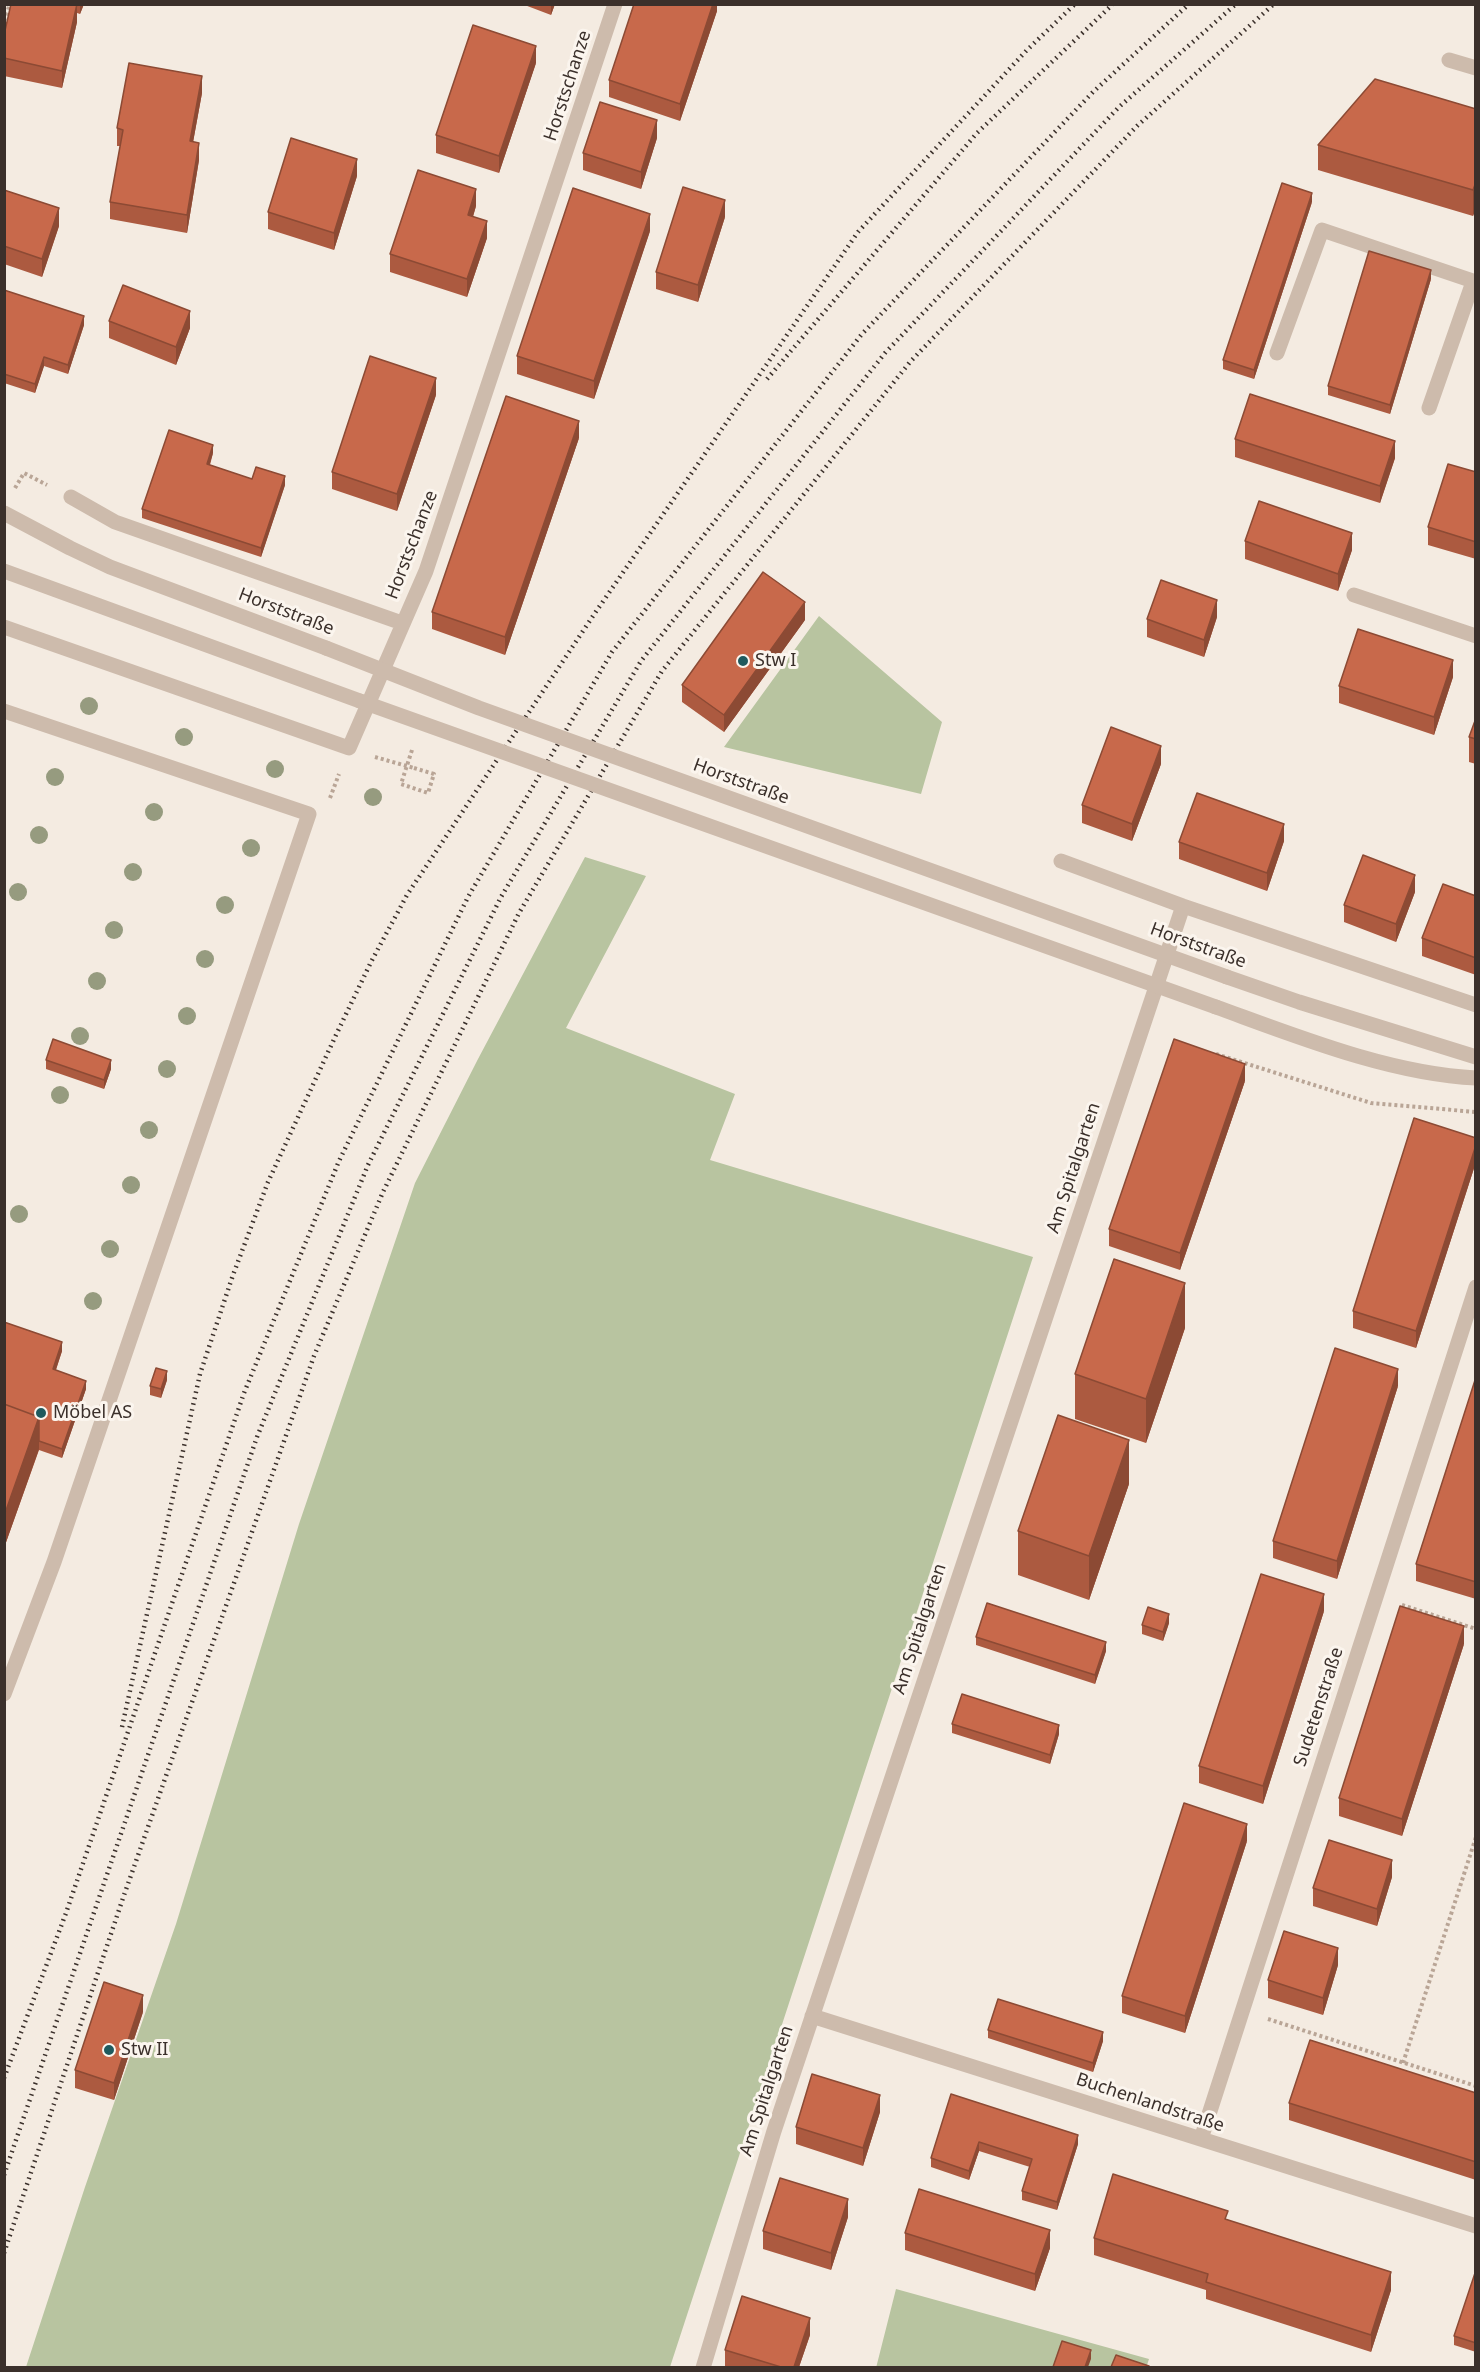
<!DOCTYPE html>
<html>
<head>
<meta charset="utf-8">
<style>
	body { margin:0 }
	#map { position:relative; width:1480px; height:2372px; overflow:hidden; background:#f4ebe1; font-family:"Noto Sans",sans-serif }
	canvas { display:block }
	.frame { position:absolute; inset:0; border:6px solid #3b302b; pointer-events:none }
</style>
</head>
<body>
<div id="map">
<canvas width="1480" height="2372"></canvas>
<div class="frame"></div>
</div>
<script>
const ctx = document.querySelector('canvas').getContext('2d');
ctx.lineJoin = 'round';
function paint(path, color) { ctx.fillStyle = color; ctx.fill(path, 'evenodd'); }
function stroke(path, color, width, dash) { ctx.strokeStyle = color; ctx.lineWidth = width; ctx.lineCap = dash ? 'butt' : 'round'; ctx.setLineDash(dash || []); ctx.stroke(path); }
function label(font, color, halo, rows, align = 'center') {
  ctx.font = font + ' "Noto Sans",sans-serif'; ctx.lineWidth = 6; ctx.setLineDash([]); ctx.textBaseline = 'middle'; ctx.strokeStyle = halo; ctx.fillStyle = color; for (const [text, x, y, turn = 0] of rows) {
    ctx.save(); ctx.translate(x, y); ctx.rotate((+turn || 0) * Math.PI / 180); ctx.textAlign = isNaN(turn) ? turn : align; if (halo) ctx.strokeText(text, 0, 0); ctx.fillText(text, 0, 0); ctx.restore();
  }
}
paint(new Path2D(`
	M 819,616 L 942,722 L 921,794 L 724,747 Z
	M 585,857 L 646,876 L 566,1028 L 735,1094 L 710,1160 L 1033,1257 L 670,2367 L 26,2367 L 85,2187 L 176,1924 L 299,1524 L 415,1183 L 478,1059 Z
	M 896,2289 L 1149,2359 L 1146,2368 L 876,2368 Z`), '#b8c4a0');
stroke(new Path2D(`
	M 4,21 L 10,4
	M 15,488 L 24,473 L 47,485
	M 375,757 L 414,768
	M 330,798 L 339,774
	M 1216,1054 L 1371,1103 L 1476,1112
	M 1402,1605 L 1476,1629
	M 1268,2019 L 1476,2086
	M 1403,2063 L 1476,1837`), '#b9a596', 4, [3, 3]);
stroke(new Path2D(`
	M 1449,60 L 1476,68
	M 1277,353 L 1322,230 L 1476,282
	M 1429,408 L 1473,282
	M 71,497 L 115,522 L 402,623
	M 4,513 L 70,548 L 110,567 L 326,648
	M 4,571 L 360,701
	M 1354,595 L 1476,636
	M 4,627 L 349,748 L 426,571 L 615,4
	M 4,711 L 309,814 L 54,1562 L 4,1694
	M 1061,861 L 1183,906 L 1476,1005
	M 1227,977 L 1299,1002 L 1476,1057
	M 1216,1007 C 1296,1036 1390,1074 1476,1078
	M 812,2016 L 1476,2226
	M 1201,2139 L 1476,1287
	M 703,2368 L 774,2131 L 1183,906`), '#cdbbac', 15);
stroke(new Path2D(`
	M 767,379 L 977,133 L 1113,4
	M 122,1727 L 200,1374 L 233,1275 L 268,1182 L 336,1035 L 371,962 L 407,895 L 595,613 L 858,232 L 1027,50 L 1075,4
	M 4,2078 L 66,1913 L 244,1393 L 339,1161 L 468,897 L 612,652 L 862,334 L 1093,92 L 1189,4
	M 4,2175 L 257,1437 L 368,1165 L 501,897 L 641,661 L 885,353 L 1119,107 L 1236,4
	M 4,2253 L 123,1898 L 314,1356 L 383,1192 L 519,913 L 662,671 L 910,362 L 1137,126 L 1274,4`), '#3b302b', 4.5, [1.5, 4.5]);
stroke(new Path2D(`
	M 412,750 L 401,784 L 428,793 L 434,774 L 414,768`), '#b9a596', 4, [3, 3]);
stroke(new Path2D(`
	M 326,648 L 479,708 L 1227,977
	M 360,701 L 1216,1007`), '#cdbbac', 15);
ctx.fillStyle = '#969b7f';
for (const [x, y] of [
	[89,706],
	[184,737],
	[275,769],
	[55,777],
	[373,797],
	[154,812],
	[39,835],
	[251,848],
	[133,872],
	[18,892],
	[225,905],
	[114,930],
	[205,959],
	[97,981],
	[187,1016],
	[80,1036],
	[167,1069],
	[60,1095],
	[149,1130],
	[131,1185],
	[19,1214],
	[110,1249],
	[93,1301]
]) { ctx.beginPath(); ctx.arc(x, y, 9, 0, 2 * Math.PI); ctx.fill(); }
paint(new Path2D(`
	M 11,4 L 84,4 L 80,14 L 77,13 L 77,22 L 62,88 L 4,76 L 4,35 Z
	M 522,4 L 555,4 L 551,15 Z
	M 717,4 L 717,11 L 680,121 L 609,97 L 609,80 Z
	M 536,63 L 499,173 L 436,153 L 436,135 Z
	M 202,93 L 193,142 L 199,160 L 187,233 L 110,219 L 110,202 L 120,146 L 117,146 L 117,128 Z
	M 1476,109 L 1476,208 L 1473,216 L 1318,170 L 1318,145 Z
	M 657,138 L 641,189 L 583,170 L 583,153 Z
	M 357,176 L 334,250 L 268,229 L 268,212 Z
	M 4,190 L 59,226 L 42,277 L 4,264 Z
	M 1312,202 L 1254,379 L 1223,369 L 1223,360 Z
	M 476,206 L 473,217 L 487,238 L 467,297 L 390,272 L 390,254 Z
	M 725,217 L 698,302 L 656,289 L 656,272 Z
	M 650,231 L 594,399 L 517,374 L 517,356 Z
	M 1431,279 L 1390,414 L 1328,395 L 1328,386 Z
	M 4,290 L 84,325 L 68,374 L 44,366 L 35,393 L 4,383 Z
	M 109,321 L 190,328 L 176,365 L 109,338 Z
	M 436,395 L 397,511 L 332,489 L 332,472 Z
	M 579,438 L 505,655 L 432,629 L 432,612 Z
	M 1235,439 L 1395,458 L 1380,503 L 1235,457 Z
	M 213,453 L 210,465 L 252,479 L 285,485 L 261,557 L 142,518 L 142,509 Z
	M 1476,472 L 1476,559 L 1428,545 L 1428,527 Z
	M 1245,541 L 1352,550 L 1338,591 L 1245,559 Z
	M 1217,617 L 1204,657 L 1147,637 L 1147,619 Z
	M 805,620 L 724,732 L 682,702 L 682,685 Z
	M 1453,677 L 1434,735 L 1339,703 L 1339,686 Z
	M 1476,718 L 1476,764 L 1469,762 L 1469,737 Z
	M 1161,764 L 1132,841 L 1082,823 L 1082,805 Z
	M 1284,841 L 1267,891 L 1179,859 L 1179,842 Z
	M 1415,892 L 1396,942 L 1344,922 L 1344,905 Z
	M 1476,896 L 1476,975 L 1422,956 L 1422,938 Z
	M 46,1060 L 111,1069 L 104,1089 L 46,1069 Z
	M 1245,1081 L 1180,1270 L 1109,1246 L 1109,1229 Z
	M 1476,1138 L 1476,1162 L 1416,1348 L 1353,1328 L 1353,1311 Z
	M 4,1322 L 62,1351 L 56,1370 L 86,1389 L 62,1458 L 39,1450 L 4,1548 Z
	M 1185,1328 L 1146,1443 L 1075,1419 L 1075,1374 Z
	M 1476,1377 L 1476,1599 L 1416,1581 L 1416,1564 Z
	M 167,1380 L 161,1398 L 150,1395 L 150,1386 Z
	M 1398,1386 L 1337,1579 L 1273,1558 L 1273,1541 Z
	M 1129,1484 L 1089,1600 L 1018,1575 L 1018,1531 Z
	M 1324,1611 L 1263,1804 L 1199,1783 L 1199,1766 Z
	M 1169,1623 L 1163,1641 L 1142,1634 L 1142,1625 Z
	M 976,1637 L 1106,1651 L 1095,1684 L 976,1645 Z
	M 1464,1644 L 1402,1836 L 1339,1816 L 1339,1798 Z
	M 952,1724 L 1059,1734 L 1050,1764 L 952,1733 Z
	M 1247,1841 L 1185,2033 L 1122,2013 L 1122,1996 Z
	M 1392,1877 L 1377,1926 L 1313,1906 L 1313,1888 Z
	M 1338,1965 L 1323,2015 L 1268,1998 L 1268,1980 Z
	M 143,2012 L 114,2100 L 75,2088 L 75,2070 Z
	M 988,2030 L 1103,2041 L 1093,2072 L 988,2038 Z
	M 1476,2093 L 1476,2180 L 1289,2120 L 1289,2103 Z
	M 951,2094 L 1078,2144 L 1057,2210 L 1022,2200 L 1022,2191 L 1030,2167 L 979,2151 L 969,2180 L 931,2167 L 931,2158 Z
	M 880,2112 L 863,2166 L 796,2144 L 796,2127 Z
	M 848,2217 L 831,2270 L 763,2249 L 763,2231 Z
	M 1228,2220 L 1391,2290 L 1371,2352 L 1206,2299 L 1206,2290 L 1094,2255 L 1094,2238 Z
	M 905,2233 L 1050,2248 L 1035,2291 L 905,2250 Z
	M 1476,2270 L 1476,2352 L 1454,2345 L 1454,2336 Z
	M 810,2335 L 799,2367 L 725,2367 L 725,2350 Z`), '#ac5a40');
paint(new Path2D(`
	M 77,4 L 77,22 L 62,88 L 62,71 Z
	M 80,4 L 84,4 L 80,14 Z
	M 551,4 L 555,4 L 551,15 Z
	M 713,4 L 717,4 L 717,11 L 680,121 L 680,104 Z
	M 536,46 L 536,63 L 499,173 L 499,156 Z
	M 202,76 L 202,93 L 190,159 L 190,141 Z
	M 657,120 L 657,138 L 641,189 L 641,172 Z
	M 199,143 L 199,160 L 187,233 L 187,215 Z
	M 357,159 L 357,176 L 334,250 L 334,233 Z
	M 1476,182 L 1476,208 L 1473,216 L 1473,190 Z
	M 476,189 L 476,206 L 468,232 L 468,215 Z
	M 1312,193 L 1312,202 L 1254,379 L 1254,370 Z
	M 725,200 L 725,217 L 698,302 L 698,285 Z
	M 59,208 L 59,226 L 42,277 L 42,259 Z
	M 650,214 L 650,231 L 594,399 L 594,381 Z
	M 487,221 L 487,238 L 467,297 L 467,279 Z
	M 1431,270 L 1431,279 L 1390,414 L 1390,405 Z
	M 190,311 L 190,328 L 176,365 L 176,347 Z
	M 84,316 L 84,325 L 68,374 L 68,365 Z
	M 44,357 L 44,366 L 35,393 L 35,384 Z
	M 436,378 L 436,395 L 397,511 L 397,494 Z
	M 579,421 L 579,438 L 505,655 L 505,637 Z
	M 1395,441 L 1395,458 L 1380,503 L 1380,486 Z
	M 213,445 L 213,453 L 207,473 L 207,464 Z
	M 285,476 L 285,485 L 261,557 L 261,548 Z
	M 1352,533 L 1352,550 L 1338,591 L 1338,574 Z
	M 1217,600 L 1217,617 L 1204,657 L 1204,640 Z
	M 805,602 L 805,620 L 724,732 L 724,715 Z
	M 1453,660 L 1453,677 L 1434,735 L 1434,717 Z
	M 1161,746 L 1161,764 L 1132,841 L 1132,824 Z
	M 1284,824 L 1284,841 L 1267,891 L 1267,873 Z
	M 1415,875 L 1415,892 L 1396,942 L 1396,924 Z
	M 111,1060 L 111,1069 L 104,1089 L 104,1080 Z
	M 1245,1064 L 1245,1081 L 1180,1270 L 1180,1253 Z
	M 1476,1145 L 1476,1162 L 1416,1348 L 1416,1331 Z
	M 1185,1283 L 1185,1328 L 1146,1443 L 1146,1399 Z
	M 62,1342 L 62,1351 L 53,1378 L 53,1369 Z
	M 1398,1369 L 1398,1386 L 1337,1579 L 1337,1561 Z
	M 167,1371 L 167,1380 L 161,1398 L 161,1389 Z
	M 86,1381 L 86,1389 L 62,1458 L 62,1449 Z
	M 39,1417 L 39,1449 L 4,1548 L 4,1516 Z
	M 1129,1440 L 1129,1484 L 1089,1600 L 1089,1556 Z
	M 1324,1594 L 1324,1611 L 1263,1804 L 1263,1786 Z
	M 1169,1614 L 1169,1623 L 1163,1641 L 1163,1632 Z
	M 1464,1626 L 1464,1644 L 1402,1836 L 1402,1819 Z
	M 1106,1642 L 1106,1651 L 1095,1684 L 1095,1675 Z
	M 1059,1725 L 1059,1734 L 1050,1764 L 1050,1755 Z
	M 1247,1824 L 1247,1841 L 1185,2033 L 1185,2016 Z
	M 1392,1860 L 1392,1877 L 1377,1926 L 1377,1909 Z
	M 1338,1948 L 1338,1965 L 1323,2015 L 1323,1998 Z
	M 143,1995 L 143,2012 L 114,2100 L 114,2083 Z
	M 1103,2032 L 1103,2041 L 1093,2072 L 1093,2063 Z
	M 880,2095 L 880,2112 L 863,2166 L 863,2148 Z
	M 1078,2135 L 1078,2144 L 1057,2210 L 1057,2202 Z
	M 979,2142 L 979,2151 L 969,2180 L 969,2171 Z
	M 848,2199 L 848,2217 L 831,2270 L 831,2253 Z
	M 1050,2230 L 1050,2248 L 1035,2291 L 1035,2274 Z
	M 1391,2272 L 1391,2290 L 1371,2352 L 1371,2335 Z
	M 810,2318 L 810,2335 L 799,2367 L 794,2367 Z
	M 1091,2350 L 1091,2359 L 1088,2367 L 1085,2367 Z`), '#8c4a34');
const building = new Path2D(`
	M 11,4 L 77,4 L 62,71 L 4,58 L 4,35 Z
	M 634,4 L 713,4 L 680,104 L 609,80 Z
	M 473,25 L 536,46 L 499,156 L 436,135 Z
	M 129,63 L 202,76 L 190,141 L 199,143 L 187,215 L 110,202 L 123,130 L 117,128 Z
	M 1375,79 L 1476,109 L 1476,182 L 1473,190 L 1318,145 Z
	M 600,102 L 657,120 L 641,172 L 583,153 Z
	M 291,138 L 357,159 L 334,233 L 268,212 Z
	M 418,170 L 476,189 L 468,215 L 487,221 L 467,279 L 390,254 Z
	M 1282,183 L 1312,193 L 1254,370 L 1223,360 Z
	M 683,187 L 725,200 L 698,285 L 656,272 Z
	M 573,188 L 650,214 L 594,381 L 517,356 Z
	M 4,190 L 59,208 L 42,259 L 4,246 Z
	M 1369,251 L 1431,270 L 1390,405 L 1328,386 Z
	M 123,285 L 190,311 L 176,347 L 109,321 Z
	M 4,290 L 84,316 L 68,365 L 44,357 L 35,384 L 4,374 Z
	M 370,356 L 436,378 L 397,494 L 332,472 Z
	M 1250,394 L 1395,441 L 1380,486 L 1235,439 Z
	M 506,396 L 579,421 L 505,637 L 432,612 Z
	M 169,430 L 213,445 L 207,464 L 252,479 L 256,467 L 285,476 L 261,548 L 142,509 Z
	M 1448,464 L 1476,472 L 1476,542 L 1428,527 Z
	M 1259,501 L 1352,533 L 1338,574 L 1245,541 Z
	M 763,572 L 805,602 L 724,715 L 682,685 Z
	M 1161,580 L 1217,600 L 1204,640 L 1147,619 Z
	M 1358,629 L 1453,660 L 1434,717 L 1339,686 Z
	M 1476,718 L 1476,739 L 1469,737 Z
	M 1111,727 L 1161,746 L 1132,824 L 1082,805 Z
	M 1197,793 L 1284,824 L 1267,873 L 1179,842 Z
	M 1363,855 L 1415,875 L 1396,924 L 1344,905 Z
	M 1443,884 L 1476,896 L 1476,958 L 1422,938 Z
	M 53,1039 L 111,1060 L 104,1080 L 46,1060 Z
	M 1174,1039 L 1245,1064 L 1180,1253 L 1109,1229 Z
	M 1414,1118 L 1476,1138 L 1476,1145 L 1416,1331 L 1353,1311 Z
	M 1114,1259 L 1185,1283 L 1146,1399 L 1075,1374 Z
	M 4,1322 L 62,1342 L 53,1369 L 86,1381 L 62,1449 L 39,1441 L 39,1417 L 4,1404 Z
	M 1335,1348 L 1398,1369 L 1337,1561 L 1273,1541 Z
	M 156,1368 L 167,1371 L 161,1389 L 150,1386 Z
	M 1476,1377 L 1476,1582 L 1416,1564 Z
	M 4,1404 L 39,1417 L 4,1516 Z
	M 1058,1415 L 1129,1440 L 1089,1556 L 1018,1531 Z
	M 1261,1574 L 1324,1594 L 1263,1786 L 1199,1766 Z
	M 987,1603 L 1106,1642 L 1095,1675 L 976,1637 Z
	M 1400,1606 L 1464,1626 L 1402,1819 L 1339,1798 Z
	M 1148,1607 L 1169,1614 L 1163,1632 L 1142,1625 Z
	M 962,1694 L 1059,1725 L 1050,1755 L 952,1724 Z
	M 1184,1803 L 1247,1824 L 1185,2016 L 1122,1996 Z
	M 1329,1840 L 1392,1860 L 1377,1909 L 1313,1888 Z
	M 1284,1931 L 1338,1948 L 1323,1998 L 1268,1980 Z
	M 104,1982 L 143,1995 L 114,2083 L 75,2070 Z
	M 998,1999 L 1103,2032 L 1093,2063 L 988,2030 Z
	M 1310,2040 L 1476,2093 L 1476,2162 L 1289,2103 Z
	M 812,2074 L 880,2095 L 863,2148 L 796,2127 Z
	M 951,2094 L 1078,2135 L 1057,2202 L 1022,2191 L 1032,2159 L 979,2142 L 969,2171 L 931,2158 Z
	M 1113,2174 L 1228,2211 L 1225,2219 L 1391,2272 L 1371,2335 L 1206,2282 L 1208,2274 L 1094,2238 Z
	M 780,2178 L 848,2199 L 831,2253 L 763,2231 Z
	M 919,2189 L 1050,2230 L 1035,2274 L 905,2233 Z
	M 1476,2270 L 1476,2343 L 1454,2336 Z
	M 742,2296 L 810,2318 L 794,2367 L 781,2367 L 725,2350 Z
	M 1062,2341 L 1091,2350 L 1085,2367 L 1053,2367 Z
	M 1116,2355 L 1149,2366 L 1148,2367 L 1111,2367 Z`);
paint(building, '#c8694b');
stroke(building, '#8c4a34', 1.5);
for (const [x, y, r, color] of [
	[743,661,6,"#1f5a5e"],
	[41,1413,6,"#1f5a5e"],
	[109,2050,6,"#1f5a5e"]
]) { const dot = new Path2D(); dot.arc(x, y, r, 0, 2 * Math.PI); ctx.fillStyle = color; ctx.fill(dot); stroke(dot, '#fbf5ee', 2); }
label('18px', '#3b302b', '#fbf5ee', [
	["Horstschanze",568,86,-72],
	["Horstschanze",412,545,-69],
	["Horststraße",286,612,21],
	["Horststraße",741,782,20],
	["Horststraße",1198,946,20],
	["Am Spitalgarten",1074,1168,-72],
	["Am Spitalgarten",920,1629,-72],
	["Sudetenstraße",1319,1707,-72],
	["Am Spitalgarten",767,2091,-72],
	["Buchenlandstraße",1150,2103,18]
]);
label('18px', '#3b302b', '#fbf5ee', [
	["Stw I",755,661],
	["Möbel AS",53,1413],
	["Stw II",121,2050]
], 'left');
</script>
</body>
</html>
